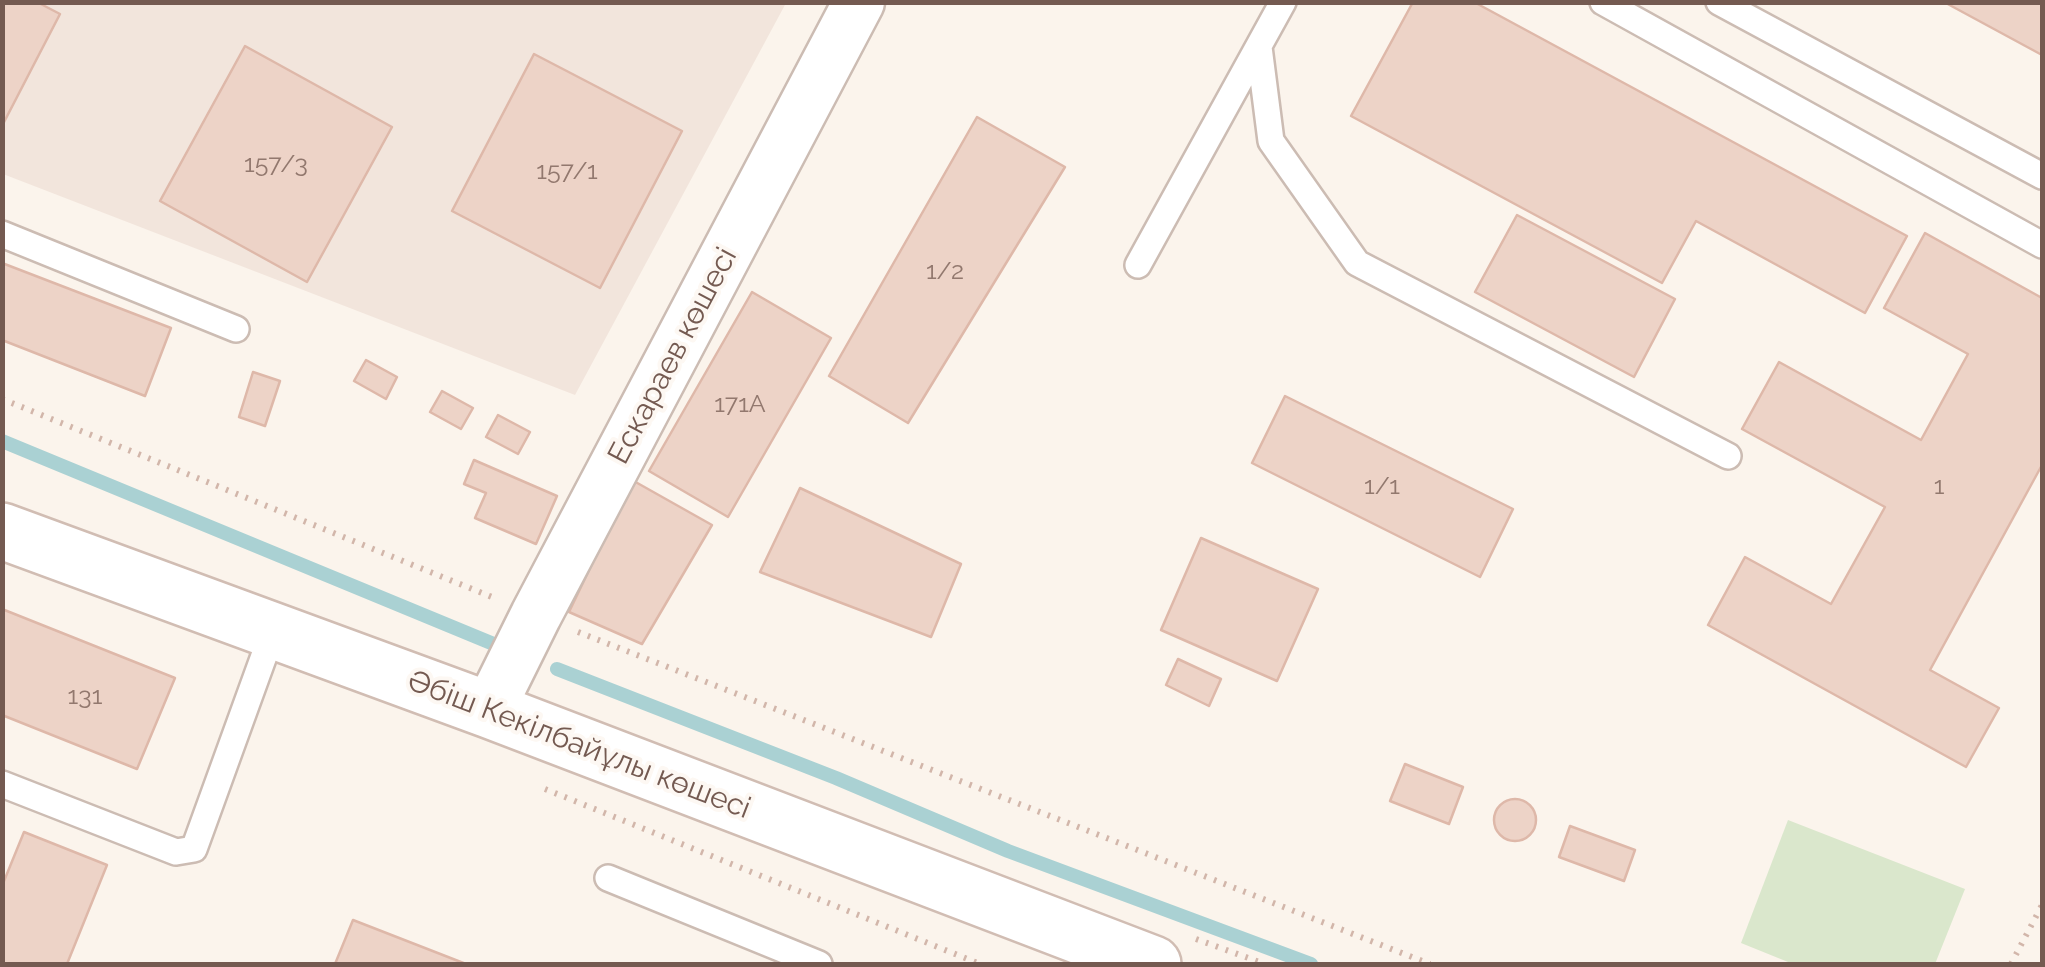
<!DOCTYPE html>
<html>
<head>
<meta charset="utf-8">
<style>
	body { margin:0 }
	#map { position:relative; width:2045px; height:967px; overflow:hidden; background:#fbf4ec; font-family:Raleway,sans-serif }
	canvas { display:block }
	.frame { position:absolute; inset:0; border:5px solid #745a51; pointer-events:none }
</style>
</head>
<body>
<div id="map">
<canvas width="2045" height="967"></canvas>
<div class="frame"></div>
</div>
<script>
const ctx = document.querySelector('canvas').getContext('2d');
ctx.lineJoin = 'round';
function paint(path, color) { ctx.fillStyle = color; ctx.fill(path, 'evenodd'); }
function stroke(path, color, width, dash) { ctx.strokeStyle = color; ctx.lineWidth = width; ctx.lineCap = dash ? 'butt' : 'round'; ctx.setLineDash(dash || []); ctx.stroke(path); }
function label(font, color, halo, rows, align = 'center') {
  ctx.font = font + ' Raleway,sans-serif'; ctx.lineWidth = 8; ctx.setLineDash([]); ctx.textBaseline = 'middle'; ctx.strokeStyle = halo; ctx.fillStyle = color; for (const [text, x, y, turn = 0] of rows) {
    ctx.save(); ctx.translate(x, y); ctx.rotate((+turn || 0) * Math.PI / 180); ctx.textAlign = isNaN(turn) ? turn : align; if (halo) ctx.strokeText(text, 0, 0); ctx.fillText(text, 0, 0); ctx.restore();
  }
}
paint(new Path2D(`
	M 2,3 L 786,3 L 575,395 L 3,174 Z`), '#f2e5dc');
paint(new Path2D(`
	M 1788,820 L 1965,889 L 1935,964 L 1793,964 L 1741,943 Z`), '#dae7cc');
stroke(new Path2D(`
	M 2,441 L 496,645
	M 557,669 L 836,778 L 1008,851 L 1311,964`), '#aad1d3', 14);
const building = new Path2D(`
	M 2,2 L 37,2 L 60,14 L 2,126 Z
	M 1413,2 L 1474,2 L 1907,236 L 1865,313 L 1696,221 L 1662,283 L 1351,116 Z
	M 1944,2 L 2042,2 L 2042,55 Z
	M 245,46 L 392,127 L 307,282 L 160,201 Z
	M 534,54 L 682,131 L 600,288 L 452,211 Z
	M 977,117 L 1065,167 L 908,423 L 829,376 Z
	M 1517,215 L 1675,299 L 1634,377 L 1475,292 Z
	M 1925,233 L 2042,298 L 2042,465 L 1930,670 L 1999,708 L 1966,767 L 1708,625 L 1745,557 L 1831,604 L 1885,507 L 1742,429 L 1779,362 L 1921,440 L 1968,354 L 1884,308 Z
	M 2,263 L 171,328 L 145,396 L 2,340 Z
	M 752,292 L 831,338 L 728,517 L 649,471 Z
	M 366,360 L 397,377 L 386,399 L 354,381 Z
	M 253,372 L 280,381 L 265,426 L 239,417 Z
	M 442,391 L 473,408 L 461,429 L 430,412 Z
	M 1285,396 L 1513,509 L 1480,577 L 1252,463 Z
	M 498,415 L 530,432 L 518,454 L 486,437 Z
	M 474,460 L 557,496 L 536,544 L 475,518 L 486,493 L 464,484 Z
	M 632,480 L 712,525 L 642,644 L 569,612 Z
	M 800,488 L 961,564 L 931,637 L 760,572 Z
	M 1201,538 L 1318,589 L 1277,681 L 1161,630 Z
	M 2,609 L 175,678 L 137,769 L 2,715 Z
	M 1178,659 L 1221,679 L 1209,706 L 1166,685 Z
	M 1405,764 L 1463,787 L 1449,824 L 1390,801 Z
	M1494 820a21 21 0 1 1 42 0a21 21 0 1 1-42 0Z
	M 1570,826 L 1635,850 L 1624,881 L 1559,857 Z
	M 24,832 L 107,865 L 67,964 L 2,964 L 2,886 Z
	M 353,920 L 466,964 L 335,964 Z`);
paint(building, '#edd3c7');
stroke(building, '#deb8a9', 2.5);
const lane = new Path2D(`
	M 1603,2 L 2042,245
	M 1719,2 L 2042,176
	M 1259,47 L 1271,141 L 1357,263 L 1728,456
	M 2,234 L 236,329
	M 1138,265 L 1283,2
	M 2,784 L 176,852 L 194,849 L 273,631
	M 608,878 L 819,964`);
const street = new Path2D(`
	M 489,710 L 536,615 L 859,2`);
const secondary = new Path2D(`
	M 2,531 L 489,710 L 1153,964`);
stroke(lane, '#ccbcb3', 30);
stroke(street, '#ccbcb3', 55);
stroke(secondary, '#d1bdb3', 60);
stroke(new Path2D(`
	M 2,399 L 492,597
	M 578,632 L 1430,964
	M 545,789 L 980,964
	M 1196,939 L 1265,964
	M 2011,964 L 2042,905`), '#d2b6aa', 6, [2.5, 8]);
stroke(lane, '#fff', 25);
stroke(street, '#fff', 50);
stroke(secondary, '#fff', 55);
label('25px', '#92786e', null, [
	["157/3",276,164],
	["157/1",567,171],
	["1/2",945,271],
	["171А",740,404],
	["1/1",1382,486],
	["1",1939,486],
	["131",85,696]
]);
label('30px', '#745a51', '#fdf8f3', [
	["Ескараев көшесі",673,356,-62],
	["Әбіш Кекілбайұлы көшесі",579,745,21]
]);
</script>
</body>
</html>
